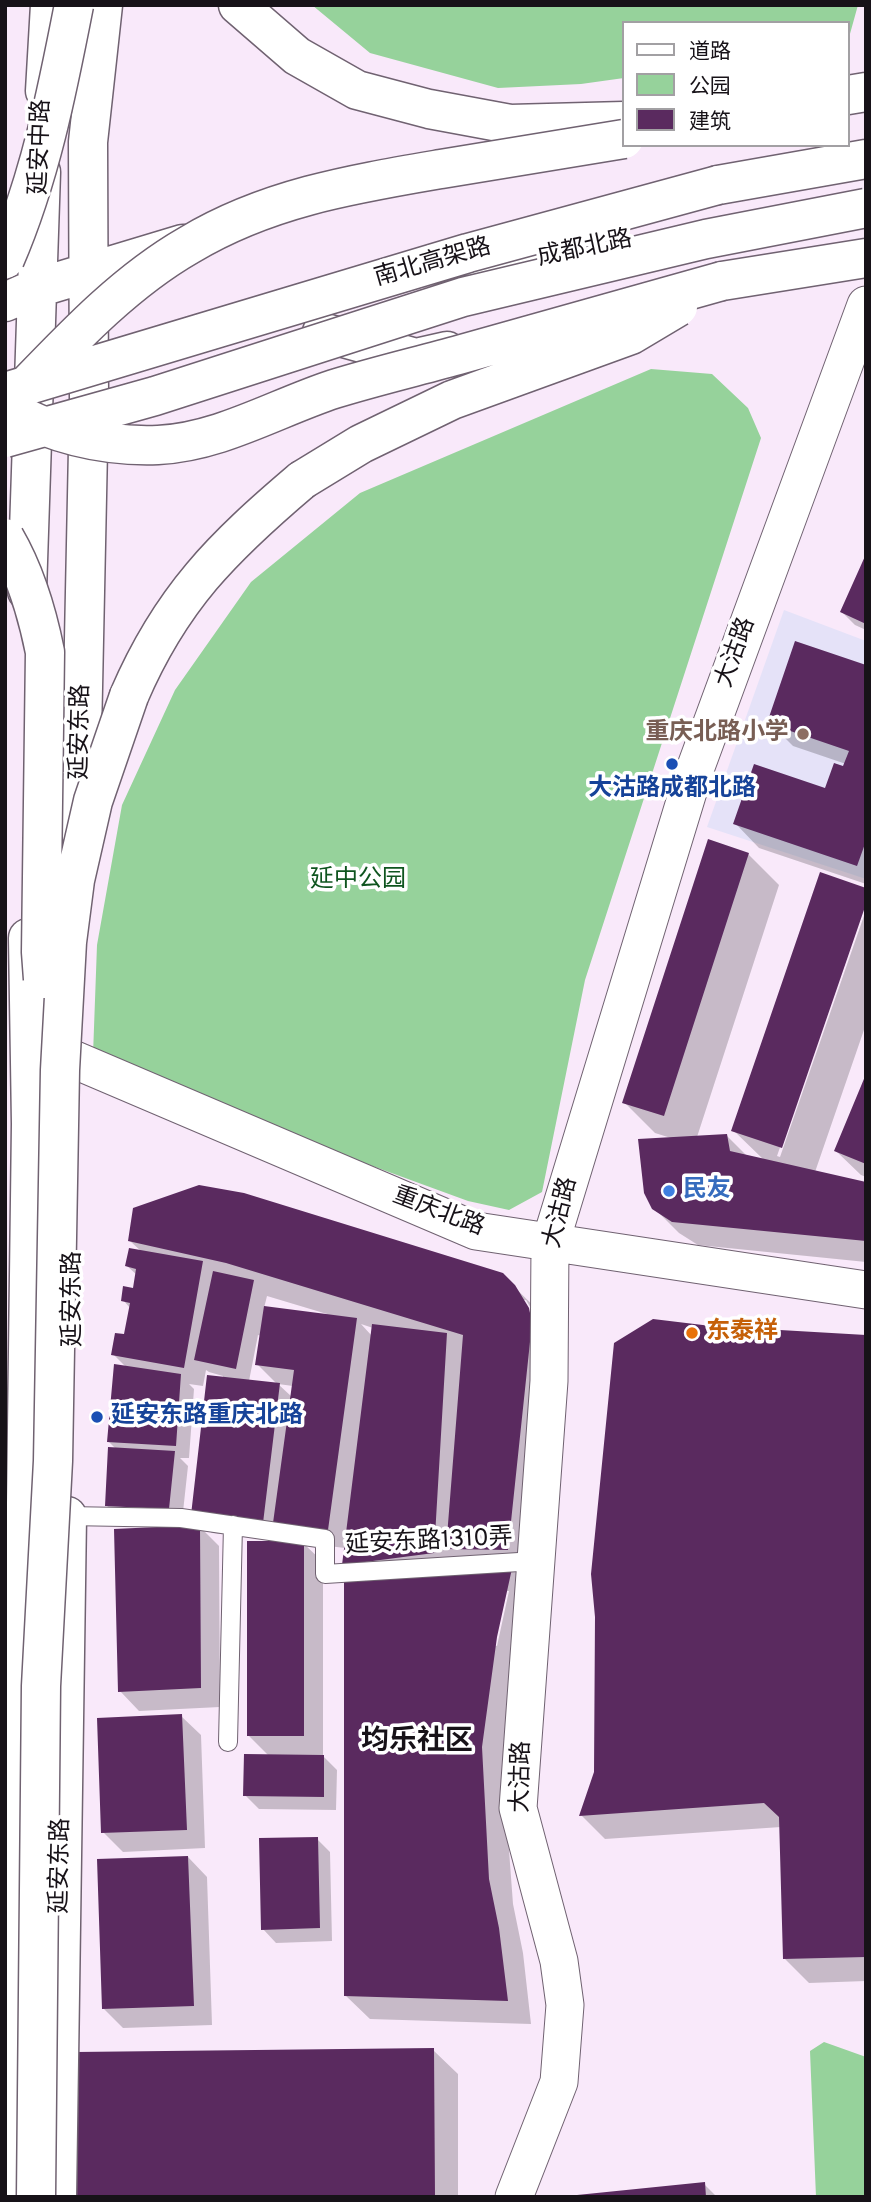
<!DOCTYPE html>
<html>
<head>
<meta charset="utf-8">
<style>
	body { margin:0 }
	#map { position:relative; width:871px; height:2202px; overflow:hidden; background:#f9e9fa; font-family:Overpass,"Noto Sans SC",sans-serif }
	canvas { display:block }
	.frame { position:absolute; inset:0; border:7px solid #171218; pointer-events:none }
	.legend { position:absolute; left:622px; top:21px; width:228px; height:126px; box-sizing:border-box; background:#fff; border:2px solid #a2a0a3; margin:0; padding:9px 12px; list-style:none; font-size:21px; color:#171218 }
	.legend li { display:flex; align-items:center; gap:14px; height:35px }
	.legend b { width:35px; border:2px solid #a2a0a3 }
</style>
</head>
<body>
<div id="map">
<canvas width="871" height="2202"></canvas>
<div class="frame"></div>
<ul class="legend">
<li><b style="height:9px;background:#fff"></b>道路</li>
<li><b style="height:19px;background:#96d29b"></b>公园</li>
<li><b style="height:19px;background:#5a2a5f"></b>建筑</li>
</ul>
</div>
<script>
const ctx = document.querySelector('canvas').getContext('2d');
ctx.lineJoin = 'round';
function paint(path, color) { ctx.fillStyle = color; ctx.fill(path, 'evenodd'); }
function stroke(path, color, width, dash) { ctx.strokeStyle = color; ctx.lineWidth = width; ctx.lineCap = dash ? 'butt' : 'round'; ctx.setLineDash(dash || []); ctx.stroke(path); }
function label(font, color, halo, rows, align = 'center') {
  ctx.font = font + ' Overpass,"Noto Sans SC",sans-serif'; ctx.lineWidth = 7; ctx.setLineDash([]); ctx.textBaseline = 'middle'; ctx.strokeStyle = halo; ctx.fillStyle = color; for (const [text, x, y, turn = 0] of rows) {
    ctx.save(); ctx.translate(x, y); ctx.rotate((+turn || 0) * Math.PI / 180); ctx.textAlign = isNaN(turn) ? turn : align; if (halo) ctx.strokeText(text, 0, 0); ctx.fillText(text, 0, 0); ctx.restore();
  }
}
paint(new Path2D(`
	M 784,610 L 866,641 L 866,879 L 707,827 Z`), '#e5e2f8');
paint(new Path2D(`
	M 312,5 L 858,5 L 848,41 L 848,23 L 624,23 L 624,78 L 581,84 L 498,88 L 370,53 Z
	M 651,369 L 712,374 L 748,408 L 761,438 L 585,980 L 542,1192 L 509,1210 L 468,1201 L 143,1082 L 93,1055 L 97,945 L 122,805 L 175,690 L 251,582 L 360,493 Z
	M 824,2042 L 866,2057 L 866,2197 L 816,2197 L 810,2051 Z`), '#96d29b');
paint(new Path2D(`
	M 866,558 L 866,630 L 855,625 L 842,612 Z
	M 866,667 L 866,884 L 759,848 L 735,823 L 826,790 L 846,764 L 793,746 L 769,722 Z
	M 748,854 L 779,885 L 697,1137 L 727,1136 L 748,1157 L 764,1160 L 733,1130 L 866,890 L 866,907 L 863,907 L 777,1156 L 780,1157 L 866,910 L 866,1024 L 815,1172 L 866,1184 L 866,1262 L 698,1245 L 679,1233 L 654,1208 L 671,1138 L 655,1133 L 624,1102 Z
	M 866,1079 L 866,1177 L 861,1175 L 836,1151 Z
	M 130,1241 L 502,1275 L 546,1318 L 505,1796 L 513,1904 L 523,1953 L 531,2024 L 370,2019 L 345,1995 L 345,1548 L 303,1543 L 323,1562 L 323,1756 L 337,1770 L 336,1810 L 259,1809 L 245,1795 L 269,1756 L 248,1735 L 272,1540 L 212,1533 L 192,1514 L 223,1376 L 209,1372 L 206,1370 L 203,1386 L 189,1384 L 194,1389 L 189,1458 L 180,1458 L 188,1466 L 182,1521 L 120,1518 L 106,1505 L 117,1450 L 109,1442 L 127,1368 L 113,1354 L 126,1336 L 131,1309 L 123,1300 L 134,1290 L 137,1275 L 127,1266 L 142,1252 ZM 267,1296 L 327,1314 L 326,1316 L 264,1308 ZM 522,1300 L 526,1300 L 535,1315 L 532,1317 ZM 361,1324 L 373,1328 L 372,1336 ZM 258,1335 L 261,1336 L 257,1364 L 277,1384 L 249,1381 ZM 278,1384 L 293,1386 L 292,1397 ZM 505,1591 L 509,1591 L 497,1646 L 494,1645 Z
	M 713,1328 L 866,1337 L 866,1981 L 809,1983 L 784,1958 L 781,1827 L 605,1839 L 581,1815 L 596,1773 Z
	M 199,1526 L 219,1546 L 220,1707 L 139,1711 L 120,1691 Z
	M 181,1716 L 201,1735 L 205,1848 L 123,1852 L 103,1832 Z
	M 317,1839 L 330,1852 L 332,1941 L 276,1943 L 263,1929 Z
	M 188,1857 L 207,1877 L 212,2025 L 123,2028 L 104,2009 Z
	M 433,2050 L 458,2074 L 458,2197 L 79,2197 Z
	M 704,2184 L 717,2197 L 576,2197 Z`), '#0003');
paint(new Path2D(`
	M 866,554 L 866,624 L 840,612 Z
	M 795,641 L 866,665 L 866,841 L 857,866 L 733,824 L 754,764 L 825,788 L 834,763 L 843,766 L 849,751 L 767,723 Z
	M 708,839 L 749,853 L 664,1116 L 622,1103 Z
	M 820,872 L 866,888 L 866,904 L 782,1148 L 731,1131 Z
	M 866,1074 L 866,1164 L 834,1151 Z
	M 727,1134 L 730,1151 L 866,1182 L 866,1241 L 672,1222 L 652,1209 L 644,1193 L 638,1139 Z
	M 199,1185 L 244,1193 L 503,1273 L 515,1285 L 529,1308 L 532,1323 L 508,1550 L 446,1549 L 463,1335 L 226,1263 L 128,1241 L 133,1208 Z
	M 129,1248 L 203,1261 L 184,1368 L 111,1355 L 115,1333 L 124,1334 L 130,1303 L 121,1301 L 123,1286 L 133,1288 L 136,1269 L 125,1266 Z
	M 213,1271 L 254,1280 L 236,1369 L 194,1360 Z
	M 264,1306 L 357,1318 L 328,1530 L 273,1523 L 294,1370 L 255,1365 Z
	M 653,1319 L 711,1326 L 866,1335 L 866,1957 L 783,1959 L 779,1817 L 764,1803 L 579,1816 L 594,1772 L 595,1617 L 591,1574 L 614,1343 Z
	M 372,1324 L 447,1333 L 434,1553 L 342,1565 Z
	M 114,1364 L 181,1374 L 176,1446 L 107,1442 Z
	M 207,1375 L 280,1383 L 263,1523 L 191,1515 Z
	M 108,1447 L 175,1451 L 169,1509 L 105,1506 Z
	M 200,1525 L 201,1688 L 118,1692 L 114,1529 Z
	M 247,1541 L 304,1541 L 304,1736 L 247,1736 Z
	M 513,1564 L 497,1637 L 482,1747 L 489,1879 L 499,1928 L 508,2001 L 344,1996 L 344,1580 Z
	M 182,1714 L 187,1830 L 101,1833 L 97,1718 Z
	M 244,1754 L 324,1755 L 324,1797 L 243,1796 Z
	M 318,1837 L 320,1928 L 261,1930 L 259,1838 Z
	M 188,1856 L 194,2006 L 102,2009 L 97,1859 Z
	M 434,2048 L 435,2197 L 77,2197 L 76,2052 Z
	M 705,2182 L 706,2197 L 577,2197 L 577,2195 Z`), '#5a2a5f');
const service = new Path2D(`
	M 67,1516 L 181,1518 L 325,1539 L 325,1574 L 519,1562 L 536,1563
	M 228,1742 L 233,1525`);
const minor = new Path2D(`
	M 75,1060 L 476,1231 L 866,1290
	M 514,2197 L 559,2082 L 565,2005 L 559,1961 L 518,1808 L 549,1381 L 550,1244 L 694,772 L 866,305`);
const primary = new Path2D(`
	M 45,91 L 50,5
	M 477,277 L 536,259 L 609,244
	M 5,302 L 37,288 L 183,244
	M 322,332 L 416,358 L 447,351
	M 27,591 L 41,172
	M 80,830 L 89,401 L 88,142 L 103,5
	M 8,2197 L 26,1503 L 31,1124 L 28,938
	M 57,2197 L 67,1516`);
const trunk = new Path2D(`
	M 238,5 L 297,56 L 357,90 L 429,109 L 510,124 L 624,121
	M 848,95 L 866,92
	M 718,185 L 866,159
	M 722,281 L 866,258
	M 129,696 C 171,598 223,547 302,480`);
stroke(service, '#706271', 20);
stroke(minor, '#706271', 39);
stroke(primary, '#706271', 41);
stroke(trunk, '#706271', 41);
stroke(service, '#fff', 18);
stroke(minor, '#fff', 37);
stroke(primary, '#fff', 38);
stroke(trunk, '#fff', 38);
const trunkBridge = new Path2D(`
	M 5,259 C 40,178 57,92 74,5
	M 29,383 C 77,333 128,280 189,245 C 267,198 353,184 441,169 C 502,159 563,149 624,139
	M 5,392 L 468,253 L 718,185
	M 5,408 C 52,434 104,447 158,445 C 220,442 276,408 334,389 C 376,376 419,366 462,354 C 549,329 636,305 722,281
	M 5,438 L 155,396 L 463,297 L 706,239 L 866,208
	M 302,480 L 361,444 L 452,400 L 631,335 L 678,307
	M 5,538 C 26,574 37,612 45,652 L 41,952 L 43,979
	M 36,2197 L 41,1686 L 53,1461 L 60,1070 L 67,942 L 75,880 L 93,801 L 129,696`);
stroke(trunkBridge, '#706271', 41, []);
stroke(trunkBridge, '#fff', 38);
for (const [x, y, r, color] of [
	[803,734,7,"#8d6e63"],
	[672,764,7,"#1a4fb4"],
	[669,1191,7,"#3f7fe0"],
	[692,1333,7,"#e8710a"],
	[97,1417,7,"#1a4fb4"]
]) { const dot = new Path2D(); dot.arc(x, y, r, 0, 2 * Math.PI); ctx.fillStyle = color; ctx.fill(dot); stroke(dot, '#fff', 2.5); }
label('24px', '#171218', '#fff', [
	["延安中路",42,147,-88],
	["成都北路",585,250,-12],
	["南北高架路",433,264,-16],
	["大沽路",737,653,-70],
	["延安东路",82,732,-89],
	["重庆北路",438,1213,21],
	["大沽路",562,1213,-76],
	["延安东路",74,1299,-90],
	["延安东路1310弄",429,1543,-3],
	["大沽路",523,1777,-89],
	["延安东路",62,1866,-89]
]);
label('bold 24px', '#785e54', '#fff', [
	["重庆北路小学",789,734]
], 'right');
label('bold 24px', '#164399', '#fff', [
	["大沽路成都北路",672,790],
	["延安东路重庆北路",111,1417,"left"]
]);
label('24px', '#0f551f', '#fff', [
	["延中公园",358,881]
]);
label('bold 24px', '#366cbe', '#fff', [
	["民友",683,1191]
], 'left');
label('bold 24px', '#c56008', '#fff', [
	["东泰祥",706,1333]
], 'left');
label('bold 28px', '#171218', '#fff', [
	["均乐社区",417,1743]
]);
</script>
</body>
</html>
